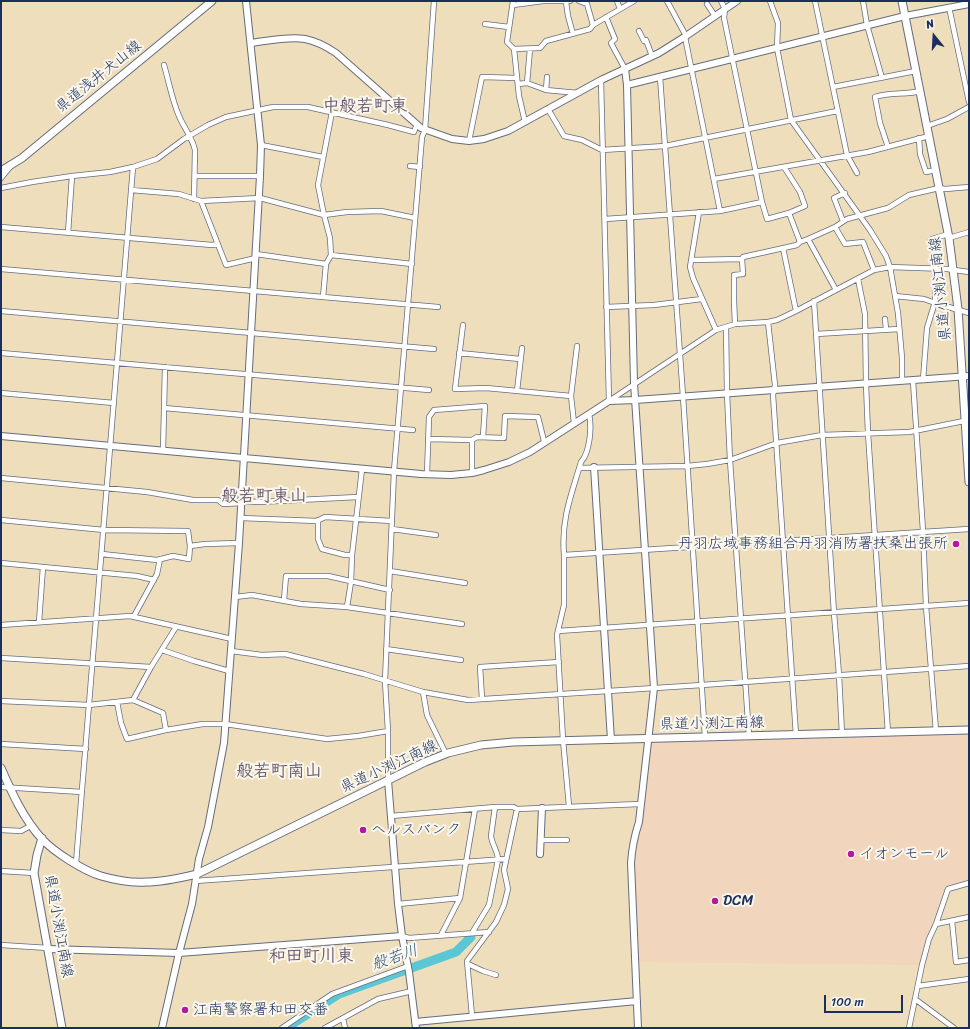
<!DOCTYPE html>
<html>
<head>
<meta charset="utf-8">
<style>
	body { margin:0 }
	#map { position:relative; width:970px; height:1029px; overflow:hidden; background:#efdebc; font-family:Sriracha,sans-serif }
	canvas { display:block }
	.frame { position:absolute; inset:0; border:2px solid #1b2f5e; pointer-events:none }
	.north { position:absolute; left:914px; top:16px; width:40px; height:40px; -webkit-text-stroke:3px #fbf7ec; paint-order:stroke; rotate:342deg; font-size:11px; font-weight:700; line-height:16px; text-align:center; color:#1b2f5e }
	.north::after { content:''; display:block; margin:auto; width:14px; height:18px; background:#1b2f5e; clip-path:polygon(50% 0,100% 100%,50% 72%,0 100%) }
	.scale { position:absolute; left:824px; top:995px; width:79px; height:18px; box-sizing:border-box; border:2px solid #1b2f5e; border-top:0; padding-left:5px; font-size:12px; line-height:14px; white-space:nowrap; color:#1b2f5e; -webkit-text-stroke:3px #fbf7ec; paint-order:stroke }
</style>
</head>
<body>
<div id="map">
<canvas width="970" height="1029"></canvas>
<div class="frame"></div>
<div class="north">N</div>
<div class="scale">100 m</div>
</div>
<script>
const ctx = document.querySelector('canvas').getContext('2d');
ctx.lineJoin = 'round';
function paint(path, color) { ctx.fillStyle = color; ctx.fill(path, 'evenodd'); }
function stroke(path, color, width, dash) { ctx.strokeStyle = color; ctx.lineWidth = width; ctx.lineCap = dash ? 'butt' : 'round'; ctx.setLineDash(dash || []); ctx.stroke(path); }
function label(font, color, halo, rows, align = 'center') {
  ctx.font = font + ' Sriracha,"Klee One",sans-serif'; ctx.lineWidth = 4; ctx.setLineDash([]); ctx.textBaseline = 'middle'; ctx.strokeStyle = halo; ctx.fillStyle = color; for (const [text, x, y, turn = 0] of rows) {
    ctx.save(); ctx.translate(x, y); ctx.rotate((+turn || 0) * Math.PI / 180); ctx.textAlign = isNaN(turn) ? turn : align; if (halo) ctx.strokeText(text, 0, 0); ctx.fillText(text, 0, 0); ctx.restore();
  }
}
paint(new Path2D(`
	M 969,730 L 969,883 L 948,889 L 922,965 L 636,962 L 631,863 L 639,822 L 648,738 Z`), '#f1d5bd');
stroke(new Path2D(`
	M 286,1028 L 339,994 L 456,952 L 471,937`), '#5bc7d4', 9);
const minor = new Path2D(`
	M 513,1 L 507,42 L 514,49 L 519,96 L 525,122
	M 579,1 L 587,4 L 593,25
	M 617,1 L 620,9
	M 667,1 L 686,36
	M 721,1 L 725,9 L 724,18 L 762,202 L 767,219 L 789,213 L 805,206 L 800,192 L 784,167
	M 770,1 L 778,23 L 777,48 L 791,120 L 870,230 L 886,256 L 890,267 L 898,313 L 902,358 L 902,381
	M 815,1 L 847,155 L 857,173
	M 863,1 L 867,25 L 882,78
	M 566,2 L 568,16 L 573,34
	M 707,4 L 715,16
	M 513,5 L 543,1 L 570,1
	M 949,7 L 969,102
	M 606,17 L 615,39 L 611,43 L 625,69
	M 485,24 L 509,27
	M 639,31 L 644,41 L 646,40 L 652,56
	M 685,37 L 720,211
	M 514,49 L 540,48 L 546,41 L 590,29 L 593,25 L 634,1
	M 164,65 C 169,82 172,100 179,116 C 184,128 192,137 195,150 L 194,199
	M 660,77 L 683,396 L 705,737
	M 601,80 L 609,401 L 716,330 L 735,324 L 768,322 L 777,320 L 796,311 L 874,270 L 890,267 L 947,269 L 969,272
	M 527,83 L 530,49
	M 518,84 L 527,83 L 546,90 L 578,93
	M 833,87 L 916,71
	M 546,90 L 547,77
	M 548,109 L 564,136 L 582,140 L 602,150 L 665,146 L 837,111
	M 927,126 L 947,119 L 969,107
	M 919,138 L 920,154 L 926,172 L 936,170
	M 469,141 L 482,77 L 517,78
	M 261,145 L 323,157
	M 888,147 L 880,123 L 875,97 C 890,92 906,95 920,91
	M 410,166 L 420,167
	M 195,176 L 260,176
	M 1,178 L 10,167
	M 714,179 L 868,152 L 929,136
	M 1,188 L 32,182 L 72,176 L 110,172 L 133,167 L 157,159 L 184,139 L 208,125 L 226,117 L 273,107 L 308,107 L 388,125 L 414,132 L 417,124
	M 131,190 L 179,194 L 201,201 L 260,198 L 324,215 L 347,212 L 381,211 L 415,218
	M 201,201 L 226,265 L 256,258
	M 699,212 L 690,267 L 693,278 L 716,330
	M 789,213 L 800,242
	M 605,219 L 720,211 L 762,202
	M 843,221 L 834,198 L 845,193
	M 1,227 L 212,245 L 218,244
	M 835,227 L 845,244 L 863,242 L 874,270
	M 68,233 L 72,176
	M 949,238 L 969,232
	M 808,239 L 835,227 L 847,219 L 888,208 L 909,195 L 939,188 L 945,189 L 969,187
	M 783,248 L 796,311
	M 256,254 L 326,264
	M 331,255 L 412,264
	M 691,260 L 742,259 L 743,257 L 797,245 L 800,242 L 808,239 L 836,290
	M 1,269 L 438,307
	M 858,279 L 865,314 L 866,384 L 868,433 L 888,733
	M 895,296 L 924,299 L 938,304 L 969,313
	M 323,297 L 326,264 L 331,255 L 330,238 L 324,215 L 318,185 L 332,112
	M 814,301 L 834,613 L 839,675 L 842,734
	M 606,307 L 654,305 L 702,299
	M 1,311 L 434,349
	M 885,319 L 886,329
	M 768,322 L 775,385 L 773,395 L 796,735
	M 735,324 L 734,301 L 734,275 L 743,274 L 742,259
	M 463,325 L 455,389 L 486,388 L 571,396 L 574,423
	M 726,327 L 727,393 L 730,460 L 749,736
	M 816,334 L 899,329
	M 1,353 L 429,390
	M 459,353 L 520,359
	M 923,380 L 927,328 L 935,302 L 935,256 L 930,241 L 932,239 L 948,234
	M 913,381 L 923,531 L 926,606 L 936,731
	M 517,391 L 522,348
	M 1,393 L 114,403
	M 571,396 L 577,346
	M 164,408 L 413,430
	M 429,439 L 472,440 L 477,437 L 504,438 L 505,416 L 538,417 L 544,441
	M 163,451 L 165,367
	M 579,468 L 687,466 L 707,464 L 730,460 L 777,443 L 822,435 L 909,432 L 964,421
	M 472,473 L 472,440
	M 427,474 L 429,417 L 434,410 L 485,406 L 483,437
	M 1,478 L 147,492 L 193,500 L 218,500 L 223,504 L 242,503
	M 242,501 L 259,502 L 358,497
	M 241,518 L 317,521 L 325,517 L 392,521
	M 1,520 L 104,530 L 188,531 L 190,546
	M 318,520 L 318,539 L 322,549 L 345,555 L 352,555
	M 392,529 L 436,535
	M 102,554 L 157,560 L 173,556 L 189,559 L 190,546 L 205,544 L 239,543
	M 564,555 C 561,519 571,496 581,462 C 590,452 592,427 589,414
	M 1,563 L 137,576 L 154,580
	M 390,571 L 465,583
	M 235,597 L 252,595 L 301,604 L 347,607 L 462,624
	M 284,600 L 286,576 L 328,576 L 390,590
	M 347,607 L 351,582 L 352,555 L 362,469
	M 134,616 L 157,574 L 160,559
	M 39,622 L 43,567
	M 1,625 L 130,616 L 232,639
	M 558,631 L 969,603
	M 386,649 L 461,660
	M 162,650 L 194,661 L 229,671
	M 231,651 L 262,655 L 285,654 L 364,674 L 423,692 L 468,700 L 702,685 L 969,666
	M 1,658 L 151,667
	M 423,692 L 427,715 L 446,754
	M 482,699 L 480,667 L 559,662
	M 133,700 L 151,667 L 176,627
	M 1,701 L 89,705 L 133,700 L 163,713 L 166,730 L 203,724 L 225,724 L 327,739 L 358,736 L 388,731
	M 117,702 L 121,723 L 127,739 L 166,730
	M 1,744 L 86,749
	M 388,780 L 388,731 L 385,681 L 394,471 L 422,137 L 425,130 L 434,1
	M 1,787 L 82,792
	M 569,806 L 563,740 L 557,635 L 564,605 L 564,555 L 969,529
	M 391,816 L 495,807 L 513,807 L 517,809 L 640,804
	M 1,830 L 21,831 L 32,825
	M 541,840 L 567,840
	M 76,863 L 133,167
	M 1,871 L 34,873
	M 195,881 L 506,859
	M 398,904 L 460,898
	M 952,921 L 956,962 L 969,960
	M 936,924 L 969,917
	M 472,933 L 489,905 L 498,860 C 498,851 492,845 491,836 L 495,807
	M 441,935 L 460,898 L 475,809
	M 402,936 L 409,938 L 489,932
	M 1,945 L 48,948
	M 468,964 L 483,971 L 496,975
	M 918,986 L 969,979
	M 915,999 L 954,1028
	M 472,1016 L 467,961 L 496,922 L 504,905 L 508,889 L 504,870 L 517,809
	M 343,1018 L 345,1028
	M 282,1028 L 332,994 L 408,966
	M 325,1028 L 378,999 L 412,991
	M 909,1028 L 922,965 L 929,939 L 936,924 L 948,889 L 969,883`);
const tertiary = new Path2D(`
	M 251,43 C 267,41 289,36 305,39 C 316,41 327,47 336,53 L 421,128 L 452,139 L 469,141 L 484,139 L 508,131 L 601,80 L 659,53 L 686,36 L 737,1
	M 625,69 L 627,85 L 634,383 L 654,688 L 639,822 C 634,837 632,848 631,863 L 638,1028
	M 627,85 L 905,16 L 969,4
	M 1,436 L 421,474 L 451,475 L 472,473 L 484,470 L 509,462 L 530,452 L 609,401 L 635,400 L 969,376
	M 594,467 L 611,740
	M 388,780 L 398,904 L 402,936 L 409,972 L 416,1028
	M 540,854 L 542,808
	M 48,949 L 179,953 L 402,936
	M 415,1022 L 637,1001
	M 162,1028 L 179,953 L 192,904 L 199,859 L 208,827 L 224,743 L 239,543 L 260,176 L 261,145 L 246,1`);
const secondary = new Path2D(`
	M 902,1 L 949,238 L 958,309 L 969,482
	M 1,171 L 22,158 L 212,1
	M 1,768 C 12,793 23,818 42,839 C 54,852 84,871 101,876 C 115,880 132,883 146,882 C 164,882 180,878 197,874 L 425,762 L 448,753 L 481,745 L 513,742 L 969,730
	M 42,838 L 37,855 L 34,873 L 62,1028`);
stroke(minor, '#656c7f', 6);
stroke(tertiary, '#656c7f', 8);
stroke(secondary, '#656c7f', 9);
stroke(minor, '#fff', 4.5);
stroke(tertiary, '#fff', 6);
stroke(secondary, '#fff', 7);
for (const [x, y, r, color] of [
	[956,544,4,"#b5179e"],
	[363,830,4,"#b5179e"],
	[851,854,4,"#b5179e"],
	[715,901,4,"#b5179e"],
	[185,1010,4,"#b5179e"]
]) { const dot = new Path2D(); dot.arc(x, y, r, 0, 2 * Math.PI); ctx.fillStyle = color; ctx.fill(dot); stroke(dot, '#fbf7ec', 1.5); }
label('15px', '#1b2f5e', '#fbf7ec', [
	["県道浅井犬山線",99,77,-39],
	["県道小渕江南線",941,289,-96],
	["県道小渕江南線",712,724,-1],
	["県道小渕江南線",389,767,-25],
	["県道小渕江南線",58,926,80]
]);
label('15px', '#1b2f5e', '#fbf7ec', [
	["丹羽広域事務組合丹羽消防署扶桑出張所",948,544,"right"],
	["ヘルスバンク",371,830],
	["イオンモール",859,854],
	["DCM",723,901],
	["江南警察署和田交番",193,1010]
], 'left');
label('italic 16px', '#2e5d81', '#fbf7ec', [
	["般若川",395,958,-19]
]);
label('bold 17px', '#68596d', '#fbf7ec', [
	["中般若町東",365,107],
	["般若町東山",264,497],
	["般若町南山",279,772],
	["和田町川東",311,957]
]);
</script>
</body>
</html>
